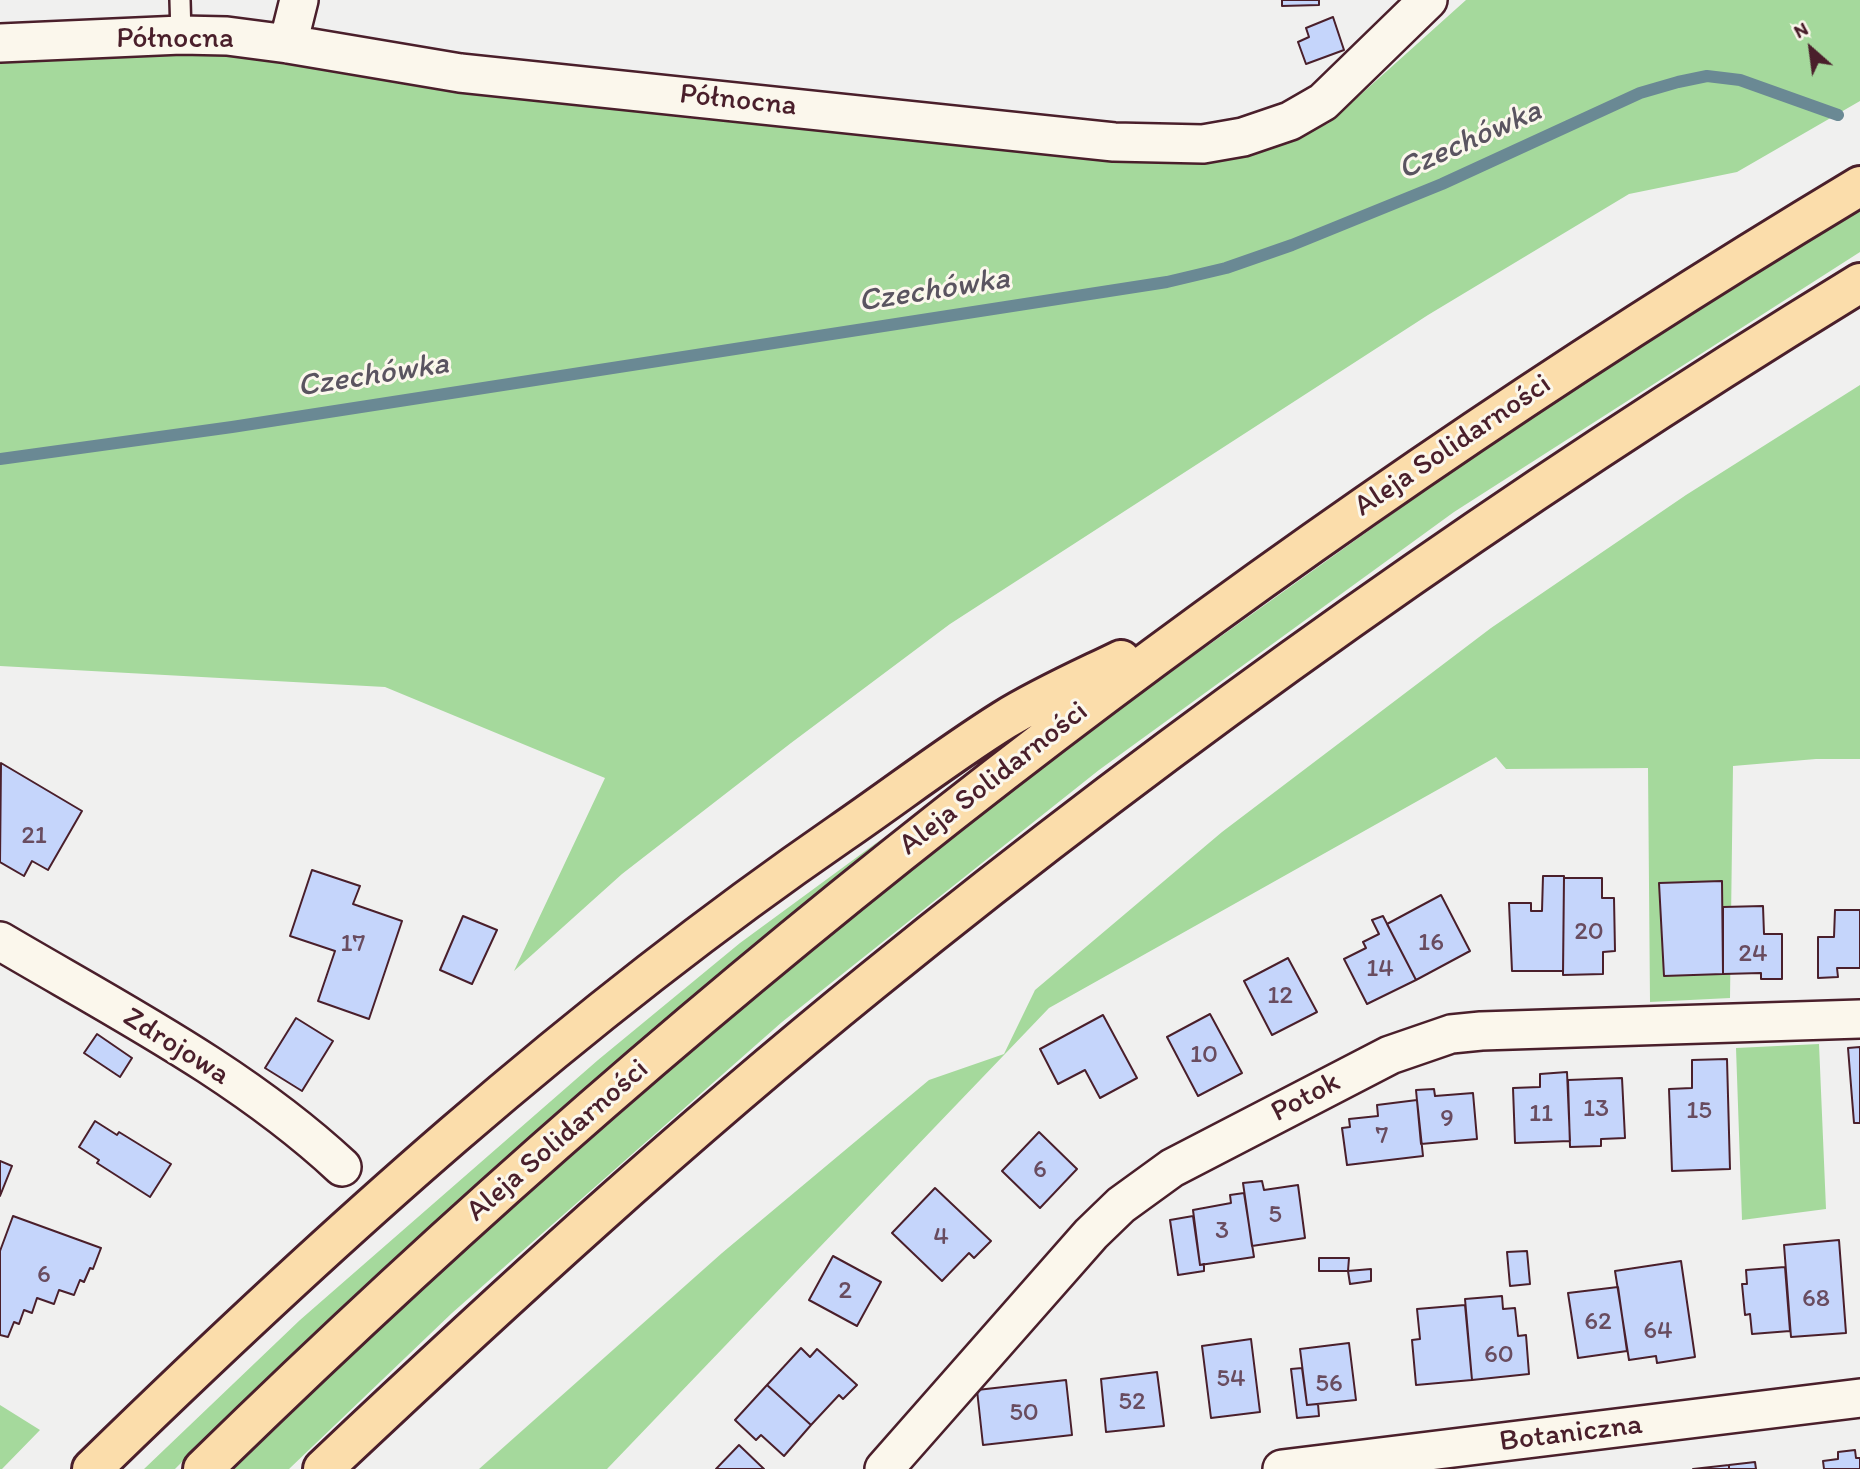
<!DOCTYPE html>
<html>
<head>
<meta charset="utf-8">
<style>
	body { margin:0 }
	#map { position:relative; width:1860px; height:1469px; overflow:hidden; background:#f0f0ef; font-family:Itim,sans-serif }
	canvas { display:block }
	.north { position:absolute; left:1776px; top:14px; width:70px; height:70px; -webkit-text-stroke:5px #fbf7ec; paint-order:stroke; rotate:332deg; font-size:19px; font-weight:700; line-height:28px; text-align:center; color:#4a1f2b }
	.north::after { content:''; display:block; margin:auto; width:24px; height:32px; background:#4a1f2b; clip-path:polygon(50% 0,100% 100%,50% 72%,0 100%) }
</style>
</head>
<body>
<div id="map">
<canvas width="1860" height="1469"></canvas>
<div class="north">N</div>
</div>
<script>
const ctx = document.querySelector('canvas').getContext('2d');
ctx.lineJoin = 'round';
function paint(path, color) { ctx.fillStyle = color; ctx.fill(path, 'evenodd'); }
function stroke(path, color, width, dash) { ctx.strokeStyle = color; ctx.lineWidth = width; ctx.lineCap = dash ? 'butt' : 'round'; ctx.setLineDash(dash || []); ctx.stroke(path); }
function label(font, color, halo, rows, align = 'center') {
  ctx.font = font + ' Itim,sans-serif'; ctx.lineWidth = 6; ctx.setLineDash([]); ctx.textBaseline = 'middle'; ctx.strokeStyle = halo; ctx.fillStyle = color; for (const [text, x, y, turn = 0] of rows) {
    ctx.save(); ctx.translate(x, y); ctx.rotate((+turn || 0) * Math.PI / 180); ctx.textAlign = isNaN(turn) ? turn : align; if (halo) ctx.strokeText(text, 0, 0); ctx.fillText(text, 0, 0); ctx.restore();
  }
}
paint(new Path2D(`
	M 1466,0 L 1860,0 L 1860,101 L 1737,172 L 1629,194 L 1428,315 L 950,624 L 791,743 L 622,874 L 514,971 L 605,778 L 385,687 L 0,666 L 0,53 L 200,42 L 1180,158 L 1280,145 L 1329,123 Z
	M 1860,209 L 1860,252 L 1454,512 L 1099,770 L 782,1022 L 452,1313 L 289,1469 L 234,1469 L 425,1284 L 659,1080 L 848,919 L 1066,747 L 1546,404 L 1772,261 Z
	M 1860,385 L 1860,759 L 1816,759 L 1733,766 L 1730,998 L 1650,1002 L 1648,768 L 1506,769 L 1496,757 L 1049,1008 L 1004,1055 L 607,1469 L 479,1469 L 722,1253 L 929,1080 L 1004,1054 L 1035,990 L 1222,832 L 1491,628 L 1686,495 Z
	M 883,838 C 642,1042 396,1243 175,1469 L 144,1469 L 300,1320 L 598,1060 L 740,943 Z
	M 1819,1044 L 1826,1209 L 1742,1220 L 1736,1048 Z
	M 0,1405 L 40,1430 L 2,1469 L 0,1469 Z`), '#a5d99c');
stroke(new Path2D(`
	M 0,459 L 232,427 L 1167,282 L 1226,268 L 1292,245 L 1442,184 L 1640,93 L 1678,82 L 1707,76 L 1740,80 L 1838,115`), '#6a8994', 12);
const building = new Path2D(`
	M 1282,0 L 1319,0 L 1319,5 L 1282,6 Z
	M 1333,17 L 1344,50 L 1306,64 L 1298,42 L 1309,37 L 1306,28 Z
	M 1,763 L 82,811 L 48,870 L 32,861 L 24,876 L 0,862 Z
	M 312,870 L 360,886 L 353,904 L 402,921 L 369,1019 L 318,1001 L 335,951 L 290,936 Z
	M 1543,876 L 1564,876 L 1563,971 L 1512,971 L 1509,903 L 1531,903 L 1531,911 L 1542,911 Z
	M 1564,878 L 1602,878 L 1602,898 L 1614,898 L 1615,951 L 1603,952 L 1603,974 L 1563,975 Z
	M 1722,881 L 1723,974 L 1664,976 L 1659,883 Z
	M 1441,895 L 1470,951 L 1416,980 L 1387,924 Z
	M 1763,906 L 1764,934 L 1782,934 L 1782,979 L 1761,979 L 1761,973 L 1723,974 L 1723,907 Z
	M 1835,910 L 1860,910 L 1860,968 L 1837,968 L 1838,977 L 1818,978 L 1818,937 L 1834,937 Z
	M 463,916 L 497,930 L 472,984 L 440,970 Z
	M 1383,916 L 1416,980 L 1367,1004 L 1344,959 L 1366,948 L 1363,942 L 1379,934 L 1372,920 Z
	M 1288,958 L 1317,1012 L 1272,1035 L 1244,981 Z
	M 1210,1014 L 1242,1073 L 1198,1096 L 1167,1037 Z
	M 1103,1015 L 1137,1078 L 1100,1098 L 1085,1070 L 1058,1084 L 1040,1049 Z
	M 296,1018 L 333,1041 L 302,1091 L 265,1068 Z
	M 97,1034 L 132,1058 L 120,1077 L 84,1053 Z
	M 1860,1047 L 1860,1123 L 1854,1123 L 1848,1048 Z
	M 1727,1059 L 1730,1169 L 1672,1171 L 1669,1089 L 1692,1088 L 1692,1060 Z
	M 1567,1072 L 1570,1141 L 1515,1143 L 1513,1088 L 1540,1087 L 1540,1074 Z
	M 1622,1078 L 1625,1138 L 1601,1139 L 1601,1146 L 1570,1147 L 1568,1080 Z
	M 1434,1089 L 1435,1096 L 1473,1093 L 1477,1139 L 1421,1144 L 1416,1090 Z
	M 1417,1100 L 1423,1156 L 1347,1165 L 1342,1128 L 1350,1127 L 1349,1119 L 1378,1116 L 1377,1105 Z
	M 95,1121 L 117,1135 L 119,1132 L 171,1164 L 150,1197 L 97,1163 L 99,1160 L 79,1147 Z
	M 1039,1132 L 1077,1169 L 1040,1208 L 1002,1171 Z
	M 0,1161 L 12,1166 L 0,1196 Z
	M 1262,1181 L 1264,1190 L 1298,1185 L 1305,1238 L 1252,1246 L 1243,1183 Z
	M 935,1188 L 991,1241 L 974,1258 L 969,1253 L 942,1281 L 892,1233 Z
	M 1244,1193 L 1254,1257 L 1200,1265 L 1193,1210 L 1231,1203 L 1230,1195 Z
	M 13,1216 L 101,1248 L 93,1269 L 90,1268 L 84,1282 L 80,1280 L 74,1295 L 59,1290 L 54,1304 L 37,1298 L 32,1313 L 24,1310 L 19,1324 L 14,1322 L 8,1337 L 0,1335 L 0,1251 Z
	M 1193,1216 L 1200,1265 L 1204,1264 L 1204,1271 L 1178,1275 L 1170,1220 Z
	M 1839,1240 L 1846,1333 L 1791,1337 L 1784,1245 Z
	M 1527,1251 L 1530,1284 L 1510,1286 L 1507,1252 Z
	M 833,1256 L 881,1282 L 857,1326 L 809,1300 Z
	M 1319,1258 L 1349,1258 L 1348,1271 L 1319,1271 Z
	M 1681,1261 L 1695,1357 L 1657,1363 L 1656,1356 L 1629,1360 L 1615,1271 Z
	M 1785,1267 L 1790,1331 L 1752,1334 L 1750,1314 L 1745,1315 L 1742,1284 L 1747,1284 L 1746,1270 Z
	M 1371,1269 L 1371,1281 L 1350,1284 L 1348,1271 Z
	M 1618,1287 L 1627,1351 L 1578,1358 L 1568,1293 Z
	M 1502,1296 L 1503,1309 L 1515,1308 L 1518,1336 L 1526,1335 L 1529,1374 L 1472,1380 L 1465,1299 Z
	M 1465,1305 L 1472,1380 L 1416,1385 L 1412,1340 L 1420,1339 L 1417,1309 Z
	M 1251,1339 L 1260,1412 L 1211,1418 L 1202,1346 Z
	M 1349,1343 L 1356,1400 L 1307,1405 L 1300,1349 Z
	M 801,1348 L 810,1357 L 817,1349 L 857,1385 L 843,1399 L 839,1395 L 811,1425 L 767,1385 Z
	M 1302,1368 L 1307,1405 L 1318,1404 L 1319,1416 L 1297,1418 L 1291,1369 Z
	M 1157,1372 L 1164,1426 L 1106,1432 L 1101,1379 Z
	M 1066,1380 L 1072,1435 L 983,1445 L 977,1390 Z
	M 767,1385 L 811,1425 L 784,1456 L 761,1435 L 756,1440 L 735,1420 Z
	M 739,1445 L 764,1469 L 716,1469 Z
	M 1855,1450 L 1856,1458 L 1860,1458 L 1860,1469 L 1824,1469 L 1823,1461 L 1838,1459 L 1838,1452 Z
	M 1755,1462 L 1756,1469 L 1729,1469 L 1729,1465 Z
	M 1729,1465 L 1729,1469 L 1693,1469 Z`);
paint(building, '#c5d5fb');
stroke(building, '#4a1f2b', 2);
const service = new Path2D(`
	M 180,0 L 181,35`);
const minor = new Path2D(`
	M 0,43 L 181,35 L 227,36 L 288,44 L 460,73 L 1114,142 L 1203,144 L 1243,137 L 1290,121 L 1323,102 L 1428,0
	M 288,44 L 299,0
	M 0,941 C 117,1010 242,1074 342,1167
	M 884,1469 L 1091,1234 L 1121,1205 L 1172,1168 L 1390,1055 L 1451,1034 L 1481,1031 L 1860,1019
	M 1282,1469 L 1860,1398`);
const primary = new Path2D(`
	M 92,1469 C 327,1240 571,1019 841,833 C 895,796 948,755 1004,720 C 1041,697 1082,679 1121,660
	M 203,1469 C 704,979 1259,547 1860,186
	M 323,1469 C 501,1301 681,1136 871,982 C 1185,727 1515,494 1860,283`);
stroke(service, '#4a1f2b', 24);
stroke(minor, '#4a1f2b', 42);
stroke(primary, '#4a1f2b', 44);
stroke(service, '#fbf7ec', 19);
stroke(minor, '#fbf7ec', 37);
stroke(primary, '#fbddab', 38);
label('26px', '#694c5f', null, [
	["21",34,836],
	["20",1589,932],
	["16",1431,943],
	["17",353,944],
	["24",1753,954],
	["14",1380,969],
	["12",1280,996],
	["10",1204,1055],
	["13",1596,1109],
	["15",1699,1111],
	["11",1541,1114],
	["9",1447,1119],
	["7",1382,1136],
	["6",1040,1170],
	["5",1275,1215],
	["3",1222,1231],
	["4",941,1237],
	["6",44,1275],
	["2",845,1291],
	["68",1816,1299],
	["62",1598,1322],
	["64",1658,1331],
	["60",1499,1355],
	["54",1231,1379],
	["56",1329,1384],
	["52",1132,1402],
	["50",1024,1413]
]);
label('30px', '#4a1f2b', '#fbf7ec', [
	["Północna",175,39],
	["Północna",738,101,6],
	["Aleja Solidarności",1453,446,-34],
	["Aleja Solidarności",994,779,-38],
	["Zdrojowa",176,1047,32],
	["Potok",1306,1098,-28],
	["Aleja Solidarności",558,1141,-41],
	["Botaniczna",1571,1434,-7]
]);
label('italic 32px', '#5a5460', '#fbf7ec', [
	["Czechówka",1470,141,-24],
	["Czechówka",934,291,-9],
	["Czechówka",373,376,-9]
]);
</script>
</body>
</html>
